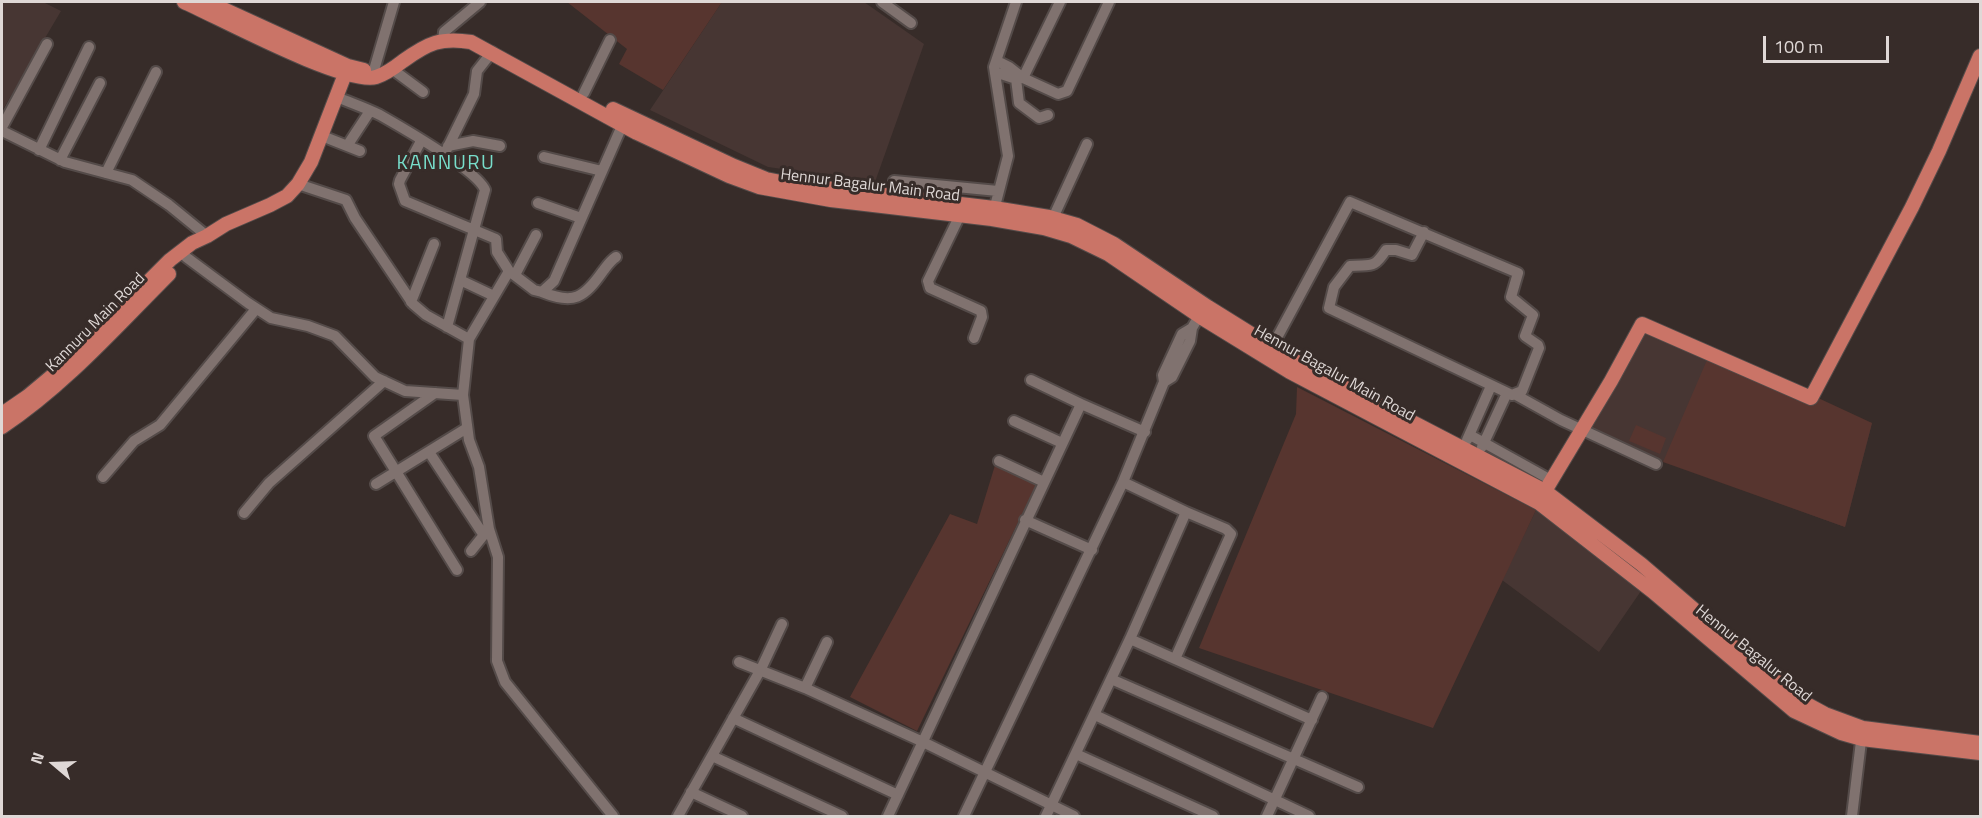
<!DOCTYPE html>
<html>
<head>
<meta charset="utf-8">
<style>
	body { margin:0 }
	#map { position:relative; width:1982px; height:818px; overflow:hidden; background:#372c29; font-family:"Titillium Web",sans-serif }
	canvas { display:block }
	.frame { position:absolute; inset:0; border:3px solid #dfd8d6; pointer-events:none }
	.north { position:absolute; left:24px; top:734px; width:60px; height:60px; -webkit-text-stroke:4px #372c29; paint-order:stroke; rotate:289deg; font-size:16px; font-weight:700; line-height:24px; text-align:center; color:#dfd8d6 }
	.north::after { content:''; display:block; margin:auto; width:21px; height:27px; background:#dfd8d6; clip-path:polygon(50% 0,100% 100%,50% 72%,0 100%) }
	.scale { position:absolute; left:1763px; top:36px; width:126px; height:27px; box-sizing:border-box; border:3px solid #dfd8d6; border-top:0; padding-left:8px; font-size:18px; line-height:21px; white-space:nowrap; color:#dfd8d6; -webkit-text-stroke:4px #372c29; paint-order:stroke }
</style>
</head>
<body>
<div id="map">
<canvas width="1982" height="818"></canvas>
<div class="frame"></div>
<div class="north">N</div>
<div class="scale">100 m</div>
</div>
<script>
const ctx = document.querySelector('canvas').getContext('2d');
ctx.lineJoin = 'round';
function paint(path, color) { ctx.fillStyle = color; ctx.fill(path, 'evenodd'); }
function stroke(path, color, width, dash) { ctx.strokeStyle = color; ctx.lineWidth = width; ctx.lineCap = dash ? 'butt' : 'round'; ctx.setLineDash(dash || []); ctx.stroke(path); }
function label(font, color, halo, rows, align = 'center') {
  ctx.font = font + ' "Titillium Web",sans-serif'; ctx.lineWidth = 6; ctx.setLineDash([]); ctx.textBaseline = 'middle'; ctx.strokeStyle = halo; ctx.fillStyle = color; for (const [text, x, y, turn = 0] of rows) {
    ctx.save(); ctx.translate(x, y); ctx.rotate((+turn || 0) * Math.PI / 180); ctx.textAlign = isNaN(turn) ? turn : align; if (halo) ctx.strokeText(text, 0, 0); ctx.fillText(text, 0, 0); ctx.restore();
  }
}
paint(new Path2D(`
	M 2,2 L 43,2 L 61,11 L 2,111 Z
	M 722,2 L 864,2 L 924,44 L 875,182 L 768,167 L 650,110 Z
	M 1643,332 L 1812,404 L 1872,423 L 1845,527 L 1588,434 Z
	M 1536,510 L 1641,591 L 1599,652 L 1502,580 Z`), '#473633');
paint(new Path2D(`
	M 567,2 L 722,2 L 663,90 L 619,64 L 627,49 Z
	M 1707,360 L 1816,397 L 1872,423 L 1845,527 L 1663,462 Z
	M 1297,387 L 1536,510 L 1433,728 L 1199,648 L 1296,414 Z
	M 1636,425 L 1666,438 L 1660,454 L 1629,441 Z
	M 996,462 L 1037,483 L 917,731 L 850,697 L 950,514 L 977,524 Z`), '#57352f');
const minor = new Path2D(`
	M 882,2 L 911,23
	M 1060,2 L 1023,78 L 1058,94 L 1067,91 L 1109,2
	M 443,40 L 444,32 L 480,2
	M 392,69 L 423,92
	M 374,70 L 394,2
	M 995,72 L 1016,79 L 1023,78 L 1009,67 L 997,61
	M 1016,79 L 1019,103 L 1039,118 L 1048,115
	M 584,93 L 610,40
	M 337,97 C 351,103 366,108 380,115 C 401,127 478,171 485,190 L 447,327
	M 2,127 L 47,44
	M 2,131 L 65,162 L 132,180 L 169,205 L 207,236
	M 322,136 L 360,151
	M 421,141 L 400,180 L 399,184 L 405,201 L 496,239 L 497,252 L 509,271
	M 347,146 L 370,111
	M 448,146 L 473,141 L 500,146
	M 39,150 L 89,47
	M 444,155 L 474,94 L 477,71 L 492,52
	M 544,157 L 602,171
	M 60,160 L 100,83
	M 106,173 L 156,72
	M 894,181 L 998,191
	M 298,184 L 346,200 L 355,218 L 413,304 L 426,315 L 469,339
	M 538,203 L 581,218
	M 993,214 L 1008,156 L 994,67 L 1016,2
	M 960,215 L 928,281 L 930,288 L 981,311 L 982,317 L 974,338
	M 1053,218 L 1087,144
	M 186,257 L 248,303 L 271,318 L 308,326 L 335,336 L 375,377 L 405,391 L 463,395 L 469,440 L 479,467 L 489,529 L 498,557 L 497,661 L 505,682 L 613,816
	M 515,275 L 536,235
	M 460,280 L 494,296
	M 542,292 C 574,305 584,298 603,271 C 607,266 610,261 616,257
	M 411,302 L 434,244
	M 1192,328 L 1182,334 L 1163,375 L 1164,382 L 1172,377 L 1190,341 L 1192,328 L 1202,311
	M 1272,347 L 1350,202 L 1518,273 L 1511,297 L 1533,315 L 1525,336 L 1538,345 L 1539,348 L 1522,391 L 1512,395 L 1329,308 L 1334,287 L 1350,266 C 1371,264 1373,270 1386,250 L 1396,250 L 1412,255 L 1424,232
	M 1031,380 L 1081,404
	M 435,393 L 374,436 L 457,570
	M 463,395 L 469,339 L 509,271 L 534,290 L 542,292 L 554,281 L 625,119
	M 1516,395 L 1561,420 L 1656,464
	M 1014,421 L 1062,443
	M 1470,435 L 1551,480
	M 1467,440 L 1491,386
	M 1482,447 L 1507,393
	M 429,452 L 483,534
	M 999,461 L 1044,482
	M 103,477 L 134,441 L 160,425 L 256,309
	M 376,484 L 467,428
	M 244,513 L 269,483 L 384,381
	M 1025,520 L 1092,550
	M 471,551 L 487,531
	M 1130,639 L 1312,720
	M 1175,659 L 1231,534 L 1226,529 L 1186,512
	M 739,662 L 805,688 L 923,742 L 1074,816
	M 1111,679 L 1358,787
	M 805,688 L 827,642
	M 1095,715 L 1309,816
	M 733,718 L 898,795
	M 1076,754 L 1213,816
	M 712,756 L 842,816
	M 691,792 L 742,816
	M 678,816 L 761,669 L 782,624
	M 888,816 L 1081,404 L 1145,432
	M 964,816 L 1123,482 L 1164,382
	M 1046,816 L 1130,639 L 1186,512 L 1123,482
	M 1267,816 L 1322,697
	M 1852,816 L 1862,733`);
const major = new Path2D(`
	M 184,2 C 218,17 346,86 376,77 C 386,74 394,68 403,61 C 428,43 441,37 471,42 L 637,133 L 729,176 L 759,187 L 831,200 L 992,219 L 1044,228 L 1071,236 L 1108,254 L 1202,318 L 1290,372 L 1539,503 L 1652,591 L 1794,711 L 1841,733 L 1862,739 L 1980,753
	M 208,2 L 348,66 L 364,70
	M 613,109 L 734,166 L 766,179 L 791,184 L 994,208 L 1049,217 L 1077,225 L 1114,244 L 1208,307 L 1293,360 L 1545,491 L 1641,564 L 1801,701 L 1825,714 L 1863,728 L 1980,743
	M 2,414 L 28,396 L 65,365 L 170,260 L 192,243 L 207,236 L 226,224 L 270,205 L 287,196 L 298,184 L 311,162 L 347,69
	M 2,427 C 65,385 116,327 169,274
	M 1545,491 L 1611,381 L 1642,324 L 1811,398 L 1912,207 L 1939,151 L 1980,56`);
stroke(minor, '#544b49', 14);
stroke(major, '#544b49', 16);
stroke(minor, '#80726f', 10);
stroke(major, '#ca7467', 14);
label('16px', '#dfd8d6', '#372c29', [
	["Hennur Bagalur Main Road",870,186,7],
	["Kannuru Main Road",96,323,-45],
	["Hennur Bagalur Main Road",1334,374,29],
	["Hennur Bagalur Road",1753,654,39]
]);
ctx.letterSpacing = '1.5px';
label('20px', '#78decb', '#372c29', [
	["KANNURU",446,164]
]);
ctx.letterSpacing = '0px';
</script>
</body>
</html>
